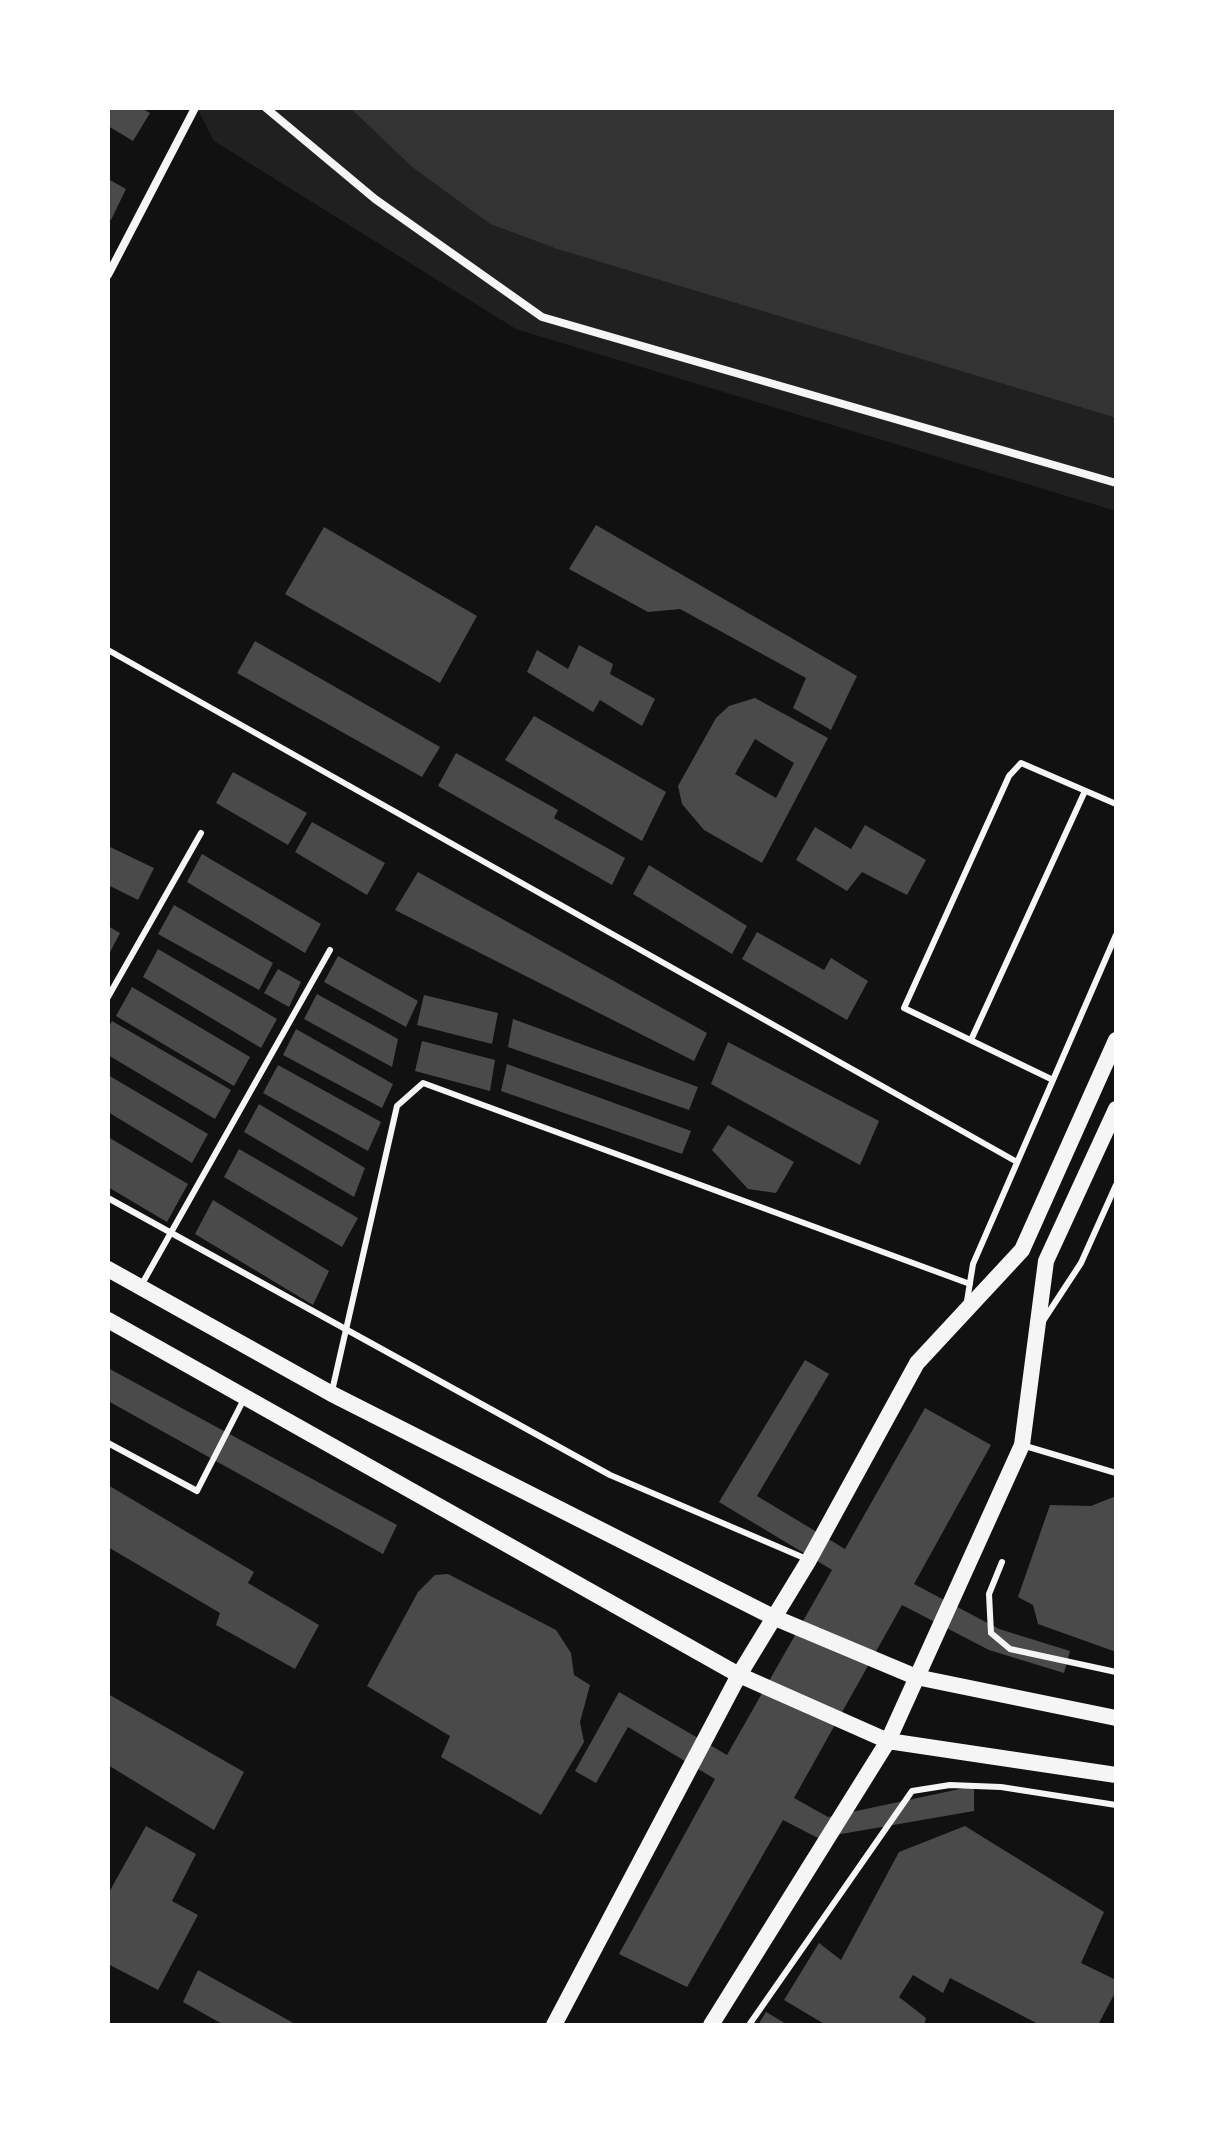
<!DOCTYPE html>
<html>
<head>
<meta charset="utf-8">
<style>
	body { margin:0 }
	#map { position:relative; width:1224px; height:2133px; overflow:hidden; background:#111; font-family:"Fira Sans",sans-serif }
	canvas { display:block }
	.frame { position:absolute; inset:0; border:110px solid #fff; pointer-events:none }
</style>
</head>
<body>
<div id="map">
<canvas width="1224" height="2133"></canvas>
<div class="frame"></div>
</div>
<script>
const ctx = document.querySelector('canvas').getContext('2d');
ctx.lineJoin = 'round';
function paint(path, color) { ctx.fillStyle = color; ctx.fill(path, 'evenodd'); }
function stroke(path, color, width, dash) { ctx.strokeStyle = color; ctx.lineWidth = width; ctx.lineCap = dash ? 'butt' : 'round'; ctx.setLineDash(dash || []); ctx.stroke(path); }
paint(new Path2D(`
	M 197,108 L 350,108 L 412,167 L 490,224 L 557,249 L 1116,418 L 1116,511 L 516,329 L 214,141 Z`), '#202020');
paint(new Path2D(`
	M 350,108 L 1116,108 L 1116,418 L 557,249 L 490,224 L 412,167 Z`), '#333');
paint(new Path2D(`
	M 108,108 L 141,108 L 150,113 L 133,141 L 108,126 Z
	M 108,179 L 126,189 L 111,220 L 108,218 Z
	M 596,525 L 857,676 L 831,730 L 793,708 L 806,678 L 680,609 L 648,612 L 569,569 Z
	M 324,527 L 477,616 L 440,683 L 285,594 Z
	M 255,641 L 440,747 L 422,777 L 237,673 Z
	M 579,645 L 613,664 L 610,674 L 655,699 L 642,726 L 600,700 L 593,712 L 527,672 L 537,650 L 568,669 Z
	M 755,698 L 828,738 L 762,863 L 704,830 L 682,804 L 678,786 L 716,718 L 729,706 ZM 755,739 L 794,763 L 776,798 L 735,774 Z
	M 534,716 L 666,792 L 642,841 L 505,760 Z
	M 456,753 L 558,810 L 554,818 L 625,858 L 612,885 L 438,786 Z
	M 233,772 L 307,813 L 288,845 L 216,803 Z
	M 312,822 L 385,863 L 367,895 L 295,852 Z
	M 865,825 L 926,860 L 907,895 L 862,872 L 847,891 L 796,860 L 815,827 L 851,849 Z
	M 108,846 L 154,868 L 138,900 L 108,885 Z
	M 202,854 L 321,924 L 305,953 L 187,882 Z
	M 649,865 L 747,926 L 732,954 L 633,894 Z
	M 418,872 L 707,1033 L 694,1061 L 395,910 Z
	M 174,905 L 273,963 L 259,990 L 158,934 Z
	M 108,926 L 120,933 L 108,956 Z
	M 757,932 L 824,970 L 831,958 L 868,981 L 847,1020 L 742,959 Z
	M 158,949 L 277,1019 L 261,1048 L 143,977 Z
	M 338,956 L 418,1001 L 406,1027 L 324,982 Z
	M 278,969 L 301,982 L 289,1007 L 264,993 Z
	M 132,987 L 250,1057 L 234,1086 L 116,1016 Z
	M 317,994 L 398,1039 L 392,1067 L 304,1019 Z
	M 424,995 L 498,1013 L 492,1044 L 417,1025 Z
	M 513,1019 L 698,1087 L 689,1110 L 508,1047 Z
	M 112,1021 L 231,1090 L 215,1119 L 108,1055 L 108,1028 Z
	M 296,1029 L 393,1084 L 382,1108 L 283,1055 Z
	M 422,1041 L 495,1060 L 490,1091 L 415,1071 Z
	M 728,1042 L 879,1121 L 860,1165 L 711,1084 Z
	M 507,1064 L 691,1131 L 682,1154 L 501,1091 Z
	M 278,1065 L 381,1122 L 368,1151 L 263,1093 Z
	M 108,1075 L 208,1134 L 192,1163 L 108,1112 Z
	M 259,1104 L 365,1168 L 354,1197 L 244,1132 Z
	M 728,1125 L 794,1162 L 776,1193 L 748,1189 L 712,1150 Z
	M 108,1137 L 188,1184 L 167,1222 L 108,1187 Z
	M 239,1149 L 358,1218 L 342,1247 L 224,1177 Z
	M 213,1200 L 329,1271 L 313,1305 L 195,1234 Z
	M 805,1360 L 829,1374 L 757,1496 L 845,1549 L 925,1408 L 991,1445 L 914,1584 L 999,1629 L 1070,1651 L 1064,1673 L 989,1650 L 902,1605 L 794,1798 L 828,1817 L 974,1786 L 974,1811 L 818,1838 L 783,1820 L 687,1987 L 619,1954 L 715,1779 L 628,1727 L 596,1783 L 575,1771 L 619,1692 L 727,1755 L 832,1570 L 719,1502 Z
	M 108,1368 L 397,1525 L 383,1554 L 108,1401 Z
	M 108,1485 L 254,1572 L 248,1583 L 319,1625 L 295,1669 L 216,1625 L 220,1613 L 108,1547 Z
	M 1116,1496 L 1116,1652 L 1038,1624 L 1033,1605 L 1018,1597 L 1050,1505 L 1091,1506 Z
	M 448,1574 L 556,1630 L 571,1653 L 574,1675 L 590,1685 L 580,1722 L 584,1742 L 541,1815 L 441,1757 L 450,1736 L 367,1686 L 418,1592 L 435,1575 Z
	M 108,1694 L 244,1772 L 214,1830 L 108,1765 Z
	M 146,1826 L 196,1854 L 172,1901 L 198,1915 L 158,1990 L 108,1964 L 108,1894 Z
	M 965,1826 L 1104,1912 L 1081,1963 L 1116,1980 L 1116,1991 L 1098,2025 L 1040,2025 L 950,1978 L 943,1993 L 913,1975 L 899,1997 L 926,2018 L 924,2025 L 826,2025 L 784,2000 L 819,1943 L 841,1960 L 899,1852 Z
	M 198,1970 L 297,2025 L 224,2025 L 183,2002 Z
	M 766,2012 L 788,2025 L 758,2025 Z`), '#4a4a4a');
stroke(new Path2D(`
	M 108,650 L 1017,1162
	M 108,997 L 201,833
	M 971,1040 L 1085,791
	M 1053,1080 L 904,1008 L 1009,776 L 1021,763 L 1116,804
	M 108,1198 L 610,1475 L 809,1560
	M 142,1284 L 330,950
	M 967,1301 L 973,1264 L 1116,935
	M 1043,1321 L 1081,1263 L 1116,1185
	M 332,1391 L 397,1106 L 423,1083 L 970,1284
	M 108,1443 L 197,1491 L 244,1399
	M 1022,1445 L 1116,1473
	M 1002,1562 L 989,1594 L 991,1633 L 1010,1649 L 1116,1672
	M 749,2025 L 912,1791 L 950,1785 L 1001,1787 L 1116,1805`), '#f5f5f5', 6);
stroke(new Path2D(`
	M 266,108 L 375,199 L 542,317 L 1116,483
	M 108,275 L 195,108`), '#f5f5f5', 8);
stroke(new Path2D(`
	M 108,1269 L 332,1394 L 773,1617 L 916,1677 L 1116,1718
	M 108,1320 L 739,1675 L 888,1741 L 1116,1775
	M 554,2025 L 739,1675 L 809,1560 L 917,1363 L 1022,1250 L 1116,1040
	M 711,2025 L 888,1741 L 1022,1445 L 1046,1261 L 1116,1109`), '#f5f5f5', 16);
</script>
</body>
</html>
